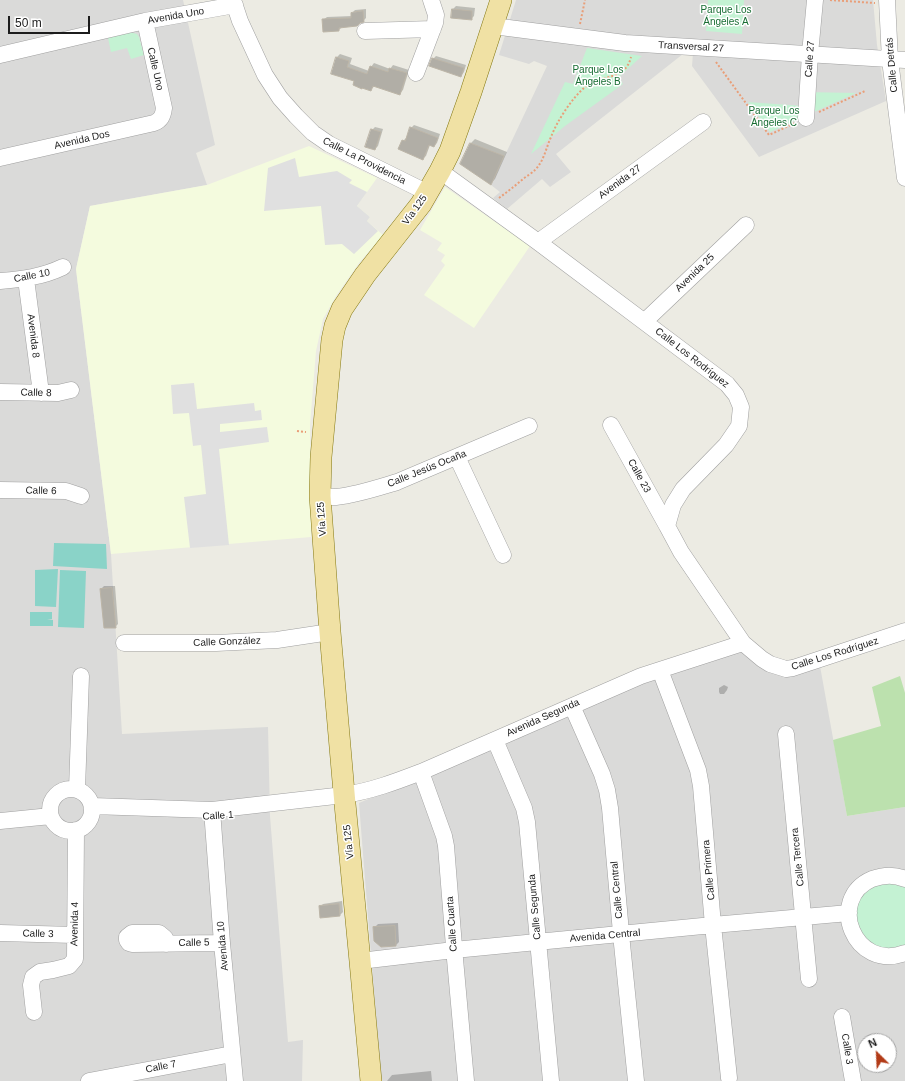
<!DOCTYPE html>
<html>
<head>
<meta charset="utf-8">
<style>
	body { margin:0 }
	#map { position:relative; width:905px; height:1081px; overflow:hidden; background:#ecebe3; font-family:Helvetica,sans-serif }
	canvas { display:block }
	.north { position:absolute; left:857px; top:1033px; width:40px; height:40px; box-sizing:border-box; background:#fff; border:1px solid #a4a4a4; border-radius:50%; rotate:336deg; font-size:11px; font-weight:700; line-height:16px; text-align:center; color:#1c1c1c }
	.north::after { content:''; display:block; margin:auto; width:14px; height:18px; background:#b23b17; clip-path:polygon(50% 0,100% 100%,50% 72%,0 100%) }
	.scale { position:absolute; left:8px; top:16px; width:82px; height:18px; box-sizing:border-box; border:2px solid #1c1c1c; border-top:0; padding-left:5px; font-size:12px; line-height:14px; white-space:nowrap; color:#1c1c1c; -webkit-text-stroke:3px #fff; paint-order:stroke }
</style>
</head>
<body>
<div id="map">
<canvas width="905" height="1081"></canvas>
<div class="north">N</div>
<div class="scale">50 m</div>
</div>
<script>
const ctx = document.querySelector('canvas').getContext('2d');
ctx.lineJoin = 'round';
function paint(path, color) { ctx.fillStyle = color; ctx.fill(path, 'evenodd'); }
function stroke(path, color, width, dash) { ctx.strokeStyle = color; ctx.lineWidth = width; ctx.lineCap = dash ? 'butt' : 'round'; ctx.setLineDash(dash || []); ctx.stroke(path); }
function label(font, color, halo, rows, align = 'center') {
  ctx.font = font + ' Helvetica,sans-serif'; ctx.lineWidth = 3; ctx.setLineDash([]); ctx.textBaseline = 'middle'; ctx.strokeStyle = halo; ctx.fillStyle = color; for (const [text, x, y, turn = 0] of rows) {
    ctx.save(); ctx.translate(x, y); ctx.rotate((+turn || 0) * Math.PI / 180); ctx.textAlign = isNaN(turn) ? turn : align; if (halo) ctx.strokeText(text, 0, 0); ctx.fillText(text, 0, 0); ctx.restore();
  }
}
paint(new Path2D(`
	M 0,0 L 183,0 L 215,145 L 196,153 L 207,185 L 90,206 L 76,269 L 111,554 L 122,734 L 268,727 L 270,816 L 288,1042 L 303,1040 L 302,1081 L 0,1081 Z
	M 516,0 L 873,0 L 877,45 L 886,101 L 759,157 L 692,66 L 693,53 L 683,54 L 556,154 L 571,172 L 550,187 L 542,179 L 507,209 L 493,198 L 500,192 L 491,185 L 547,66 L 534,61 L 529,64 L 499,55 Z
	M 744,650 L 754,661 L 820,666 L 847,816 L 905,807 L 905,1081 L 381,1081 L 359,803 L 648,679 ZM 865,1041 L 889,1041 L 889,1065 L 865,1065 Z`), '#dadad9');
paint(new Path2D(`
	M 309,146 L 377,178 L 357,206 L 370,217 L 367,221 L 383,235 L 359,263 L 336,296 L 323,319 L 316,351 L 310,425 L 311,537 L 111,554 L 76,269 L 90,206 L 207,185 Z
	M 445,187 L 530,246 L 474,328 L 424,295 L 445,265 L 441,261 L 445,255 L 437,250 L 442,243 L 420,230 Z`), '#f4fbde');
paint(new Path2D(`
	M 900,676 L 905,693 L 905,807 L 847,816 L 833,740 L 881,726 L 872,687 Z`), '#bce1ae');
paint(new Path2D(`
	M 708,0 L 744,0 L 742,34 L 706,31 Z
	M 129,32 L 137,34 L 139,37 L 144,55 L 131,59 L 127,48 L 111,52 L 108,38 Z
	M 587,48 L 642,56 L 619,77 L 623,84 L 565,126 L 531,154 L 565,82 L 573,84 Z
	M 803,92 L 856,93 L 770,132 L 748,102 L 803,106 Z
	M 877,882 L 905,884 L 905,947 L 896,950 L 873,948 L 857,931 L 854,908 L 859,897 Z`), '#c4f2d3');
paint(new Path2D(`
	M 54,543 L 106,544 L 107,569 L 53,566 Z
	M 58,569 L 56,607 L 35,606 L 35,570 Z
	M 60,570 L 86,571 L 84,628 L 58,627 Z
	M 30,612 L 52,612 L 52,619 L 47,619 L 53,620 L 53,626 L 30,626 Z`), '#8ad3c8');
paint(new Path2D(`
	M 295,158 L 299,177 L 337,171 L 352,180 L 349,183 L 367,192 L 357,206 L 370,217 L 367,221 L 378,231 L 354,254 L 342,244 L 325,245 L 321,206 L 264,211 L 268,168 Z
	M 194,383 L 197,409 L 254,403 L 255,411 L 261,410 L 262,420 L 220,424 L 220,432 L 267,427 L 269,442 L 219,449 L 229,545 L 190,548 L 184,497 L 206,494 L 201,445 L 193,446 L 189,413 L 173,414 L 171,385 Z`), '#e0e0e0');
paint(new Path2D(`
	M 456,6 L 475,8 L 474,16 L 471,19 L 453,9 Z
	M 366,9 L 366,18 L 363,21 L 342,27 L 339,30 L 323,20 L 327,17 L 352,16 L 352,13 L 355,10 Z
	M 340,54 L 352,58 L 350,64 L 369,71 L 371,67 L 374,63 L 390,69 L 393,65 L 409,70 L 403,90 L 400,93 L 375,86 L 371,89 L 356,81 L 332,73 L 337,57 Z
	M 436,56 L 466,65 L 464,72 L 461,76 L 433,59 Z
	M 414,125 L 440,134 L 437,143 L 434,146 L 430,145 L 426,156 L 422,159 L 403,141 L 406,138 L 407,138 L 411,128 Z
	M 375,127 L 383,129 L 378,146 L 375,149 L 372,130 Z
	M 475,139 L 507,152 L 495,179 L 491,183 L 462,163 L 471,143 Z
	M 104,586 L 115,586 L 118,624 L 115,627 L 101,589 Z
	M 724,685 L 728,687 L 727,690 L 724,694 L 720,694 L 719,692 L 719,688 Z
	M 342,901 L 343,912 L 340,915 L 320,907 L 323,904 Z
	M 398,923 L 399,942 L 396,945 L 374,928 L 378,924 Z
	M 431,1071 L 432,1081 L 387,1081 L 392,1075 Z`), '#0003');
const building = new Path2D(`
	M 452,9 L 472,11 L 472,20 L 451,18 Z
	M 363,11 L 364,22 L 360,23 L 357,26 L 339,28 L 339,31 L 323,32 L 322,19 L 351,18 L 351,13 Z
	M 336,57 L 349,61 L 347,67 L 367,74 L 370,66 L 388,72 L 389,68 L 407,73 L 400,95 L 373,86 L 371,91 L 362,88 L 362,89 L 353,85 L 354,81 L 331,74 Z
	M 432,58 L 464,68 L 461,77 L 429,66 Z
	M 410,127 L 438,138 L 434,147 L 429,145 L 423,160 L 398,149 L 402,140 L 405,141 Z
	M 371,129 L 381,132 L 375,150 L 365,147 Z
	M 470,143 L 504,156 L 491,185 L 460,164 Z
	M 112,588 L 116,628 L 104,628 L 100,589 Z
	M 339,904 L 340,916 L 320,918 L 319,906 Z
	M 395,926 L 396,946 L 381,947 L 374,941 L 373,927 Z`);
paint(building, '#b1aea6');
stroke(building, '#bcb5a7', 1);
const minor = new Path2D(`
	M 233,0 L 240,21 L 265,75 L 280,98 L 296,116 L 313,133 L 329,144 L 428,193
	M 887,0 L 890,60 L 905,178
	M 493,26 L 625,43 L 905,60
	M 365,31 L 433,29
	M 0,55 L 145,21 L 235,5
	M 416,73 L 435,23 L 436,15 L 431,0
	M 806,118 L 810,54 L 815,0
	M 0,158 L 154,123 C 161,120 163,116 164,108 L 145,21
	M 440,171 L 538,242 L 727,384 L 736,395 L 741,407 L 739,426 L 726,445 L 683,489 L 673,505 L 667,526 L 681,552 L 743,643 L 762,659 L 770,664 L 786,669 L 793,668 L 905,631
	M 538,242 L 703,122
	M 26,279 L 41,393
	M 0,281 C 23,279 42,277 63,267
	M 645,321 L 746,225
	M 0,392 L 58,393 L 71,390
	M 611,425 L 667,526
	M 457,457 L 503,555
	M 0,490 L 66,491 L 81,496
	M 320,496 C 325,496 331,497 336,497 C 356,495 377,488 397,482 L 529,426
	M 124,643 L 216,643 L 277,640 L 330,632
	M 660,670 L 698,770 L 701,786 L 713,925 L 729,1078
	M 572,706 L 602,774 L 607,790 L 610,808 L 622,944 L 636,1081
	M 786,734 L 809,979
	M 495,740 L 524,808 L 527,822 L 551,1081
	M 421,772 L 444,836 L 446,846 L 455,959 L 466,1081
	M50 810a21 21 0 1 1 42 0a21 21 0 1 1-42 0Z
	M 77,789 L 81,676
	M 92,806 L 212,810 L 344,795 C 371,791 395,782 421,772 L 641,676 L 743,643
	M 212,810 L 222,943 L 235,1081
	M 0,821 L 51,816
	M 905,879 C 894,874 883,875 872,879 C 826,899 854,972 905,953
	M 0,933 L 75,935
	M 166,944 L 165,938 L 159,933 L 132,933 L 127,937 L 127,940 L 129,943 L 132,944 L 222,943
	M 360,961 L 454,950 L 713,925 L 849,913
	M 34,1012 L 31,985 L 33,977 L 40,972 L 53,970 L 69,966 L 75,959 L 76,830
	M 842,1017 L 853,1081
	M 89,1081 L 232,1054`);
const major = new Path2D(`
	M 371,1081 L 360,961 L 345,804 L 330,632 L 320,496 L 321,457 L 332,340 L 335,326 L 342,309 L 365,275 L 421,204 L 440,171 L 450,151 L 471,92 L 501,0`);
stroke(minor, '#a0a0a0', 17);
stroke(major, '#847811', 22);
stroke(new Path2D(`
	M 830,0 L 875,3
	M 580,24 L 585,0
	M 716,62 L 769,135 L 795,123
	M 819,112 L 865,91
	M 499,198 C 507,192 515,186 523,179 C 527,176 532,173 535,170 C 544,161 546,148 551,137 C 557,121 572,98 585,87 C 599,74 625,82 631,57
	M 297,431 L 306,432`), '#e99e78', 2, [2, 2]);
stroke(minor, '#fff', 16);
stroke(major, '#f0e1a4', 21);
label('10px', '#186d33', '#fff', [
	["Parque Los",726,10],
	["Ángeles A",726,22],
	["Parque Los",598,70],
	["Ángeles B",598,82],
	["Parque Los",774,111],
	["Ángeles C",774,123]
]);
label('10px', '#1c1c1c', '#fff', [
	["Avenida Uno",176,16,-10],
	["Transversal 27",691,47,3],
	["Calle 27",810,59,-86],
	["Calle Detrás",892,65,-95],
	["Calle Uno",155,69,77],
	["Avenida Dos",82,140,-13],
	["Calle La Providencia",364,161,27],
	["Avenida 27",620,182,-36],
	["Vía 125",415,210,-54],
	["Avenida 25",695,273,-44],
	["Calle 10",32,276,-11],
	["Avenida 8",33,336,83],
	["Calle Los Rodríguez",692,358,38],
	["Calle 8",36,393,1],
	["Calle Jesús Ocaña",427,469,-22],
	["Calle 23",639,476,61],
	["Calle 6",41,491,1],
	["Vía 125",322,519,-94],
	["Calle González",227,642,-2],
	["Calle Los Rodríguez",835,654,-17],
	["Avenida Segunda",543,718,-24],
	["Calle 1",218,816,-4],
	["Vía 125",349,842,-96],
	["Calle Tercera",798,857,-96],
	["Calle Primera",709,870,-95],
	["Calle Central",617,890,-95],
	["Calle Segunda",535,907,-95],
	["Avenida 4",75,924,-89],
	["Calle Cuarta",452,924,-94],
	["Calle 3",38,934,1],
	["Avenida Central",605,936,-5],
	["Calle 5",194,943,-1],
	["Avenida 10",223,946,-95],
	["Calle 3",847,1049,81],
	["Calle 7",161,1067,-11]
]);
</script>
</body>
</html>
